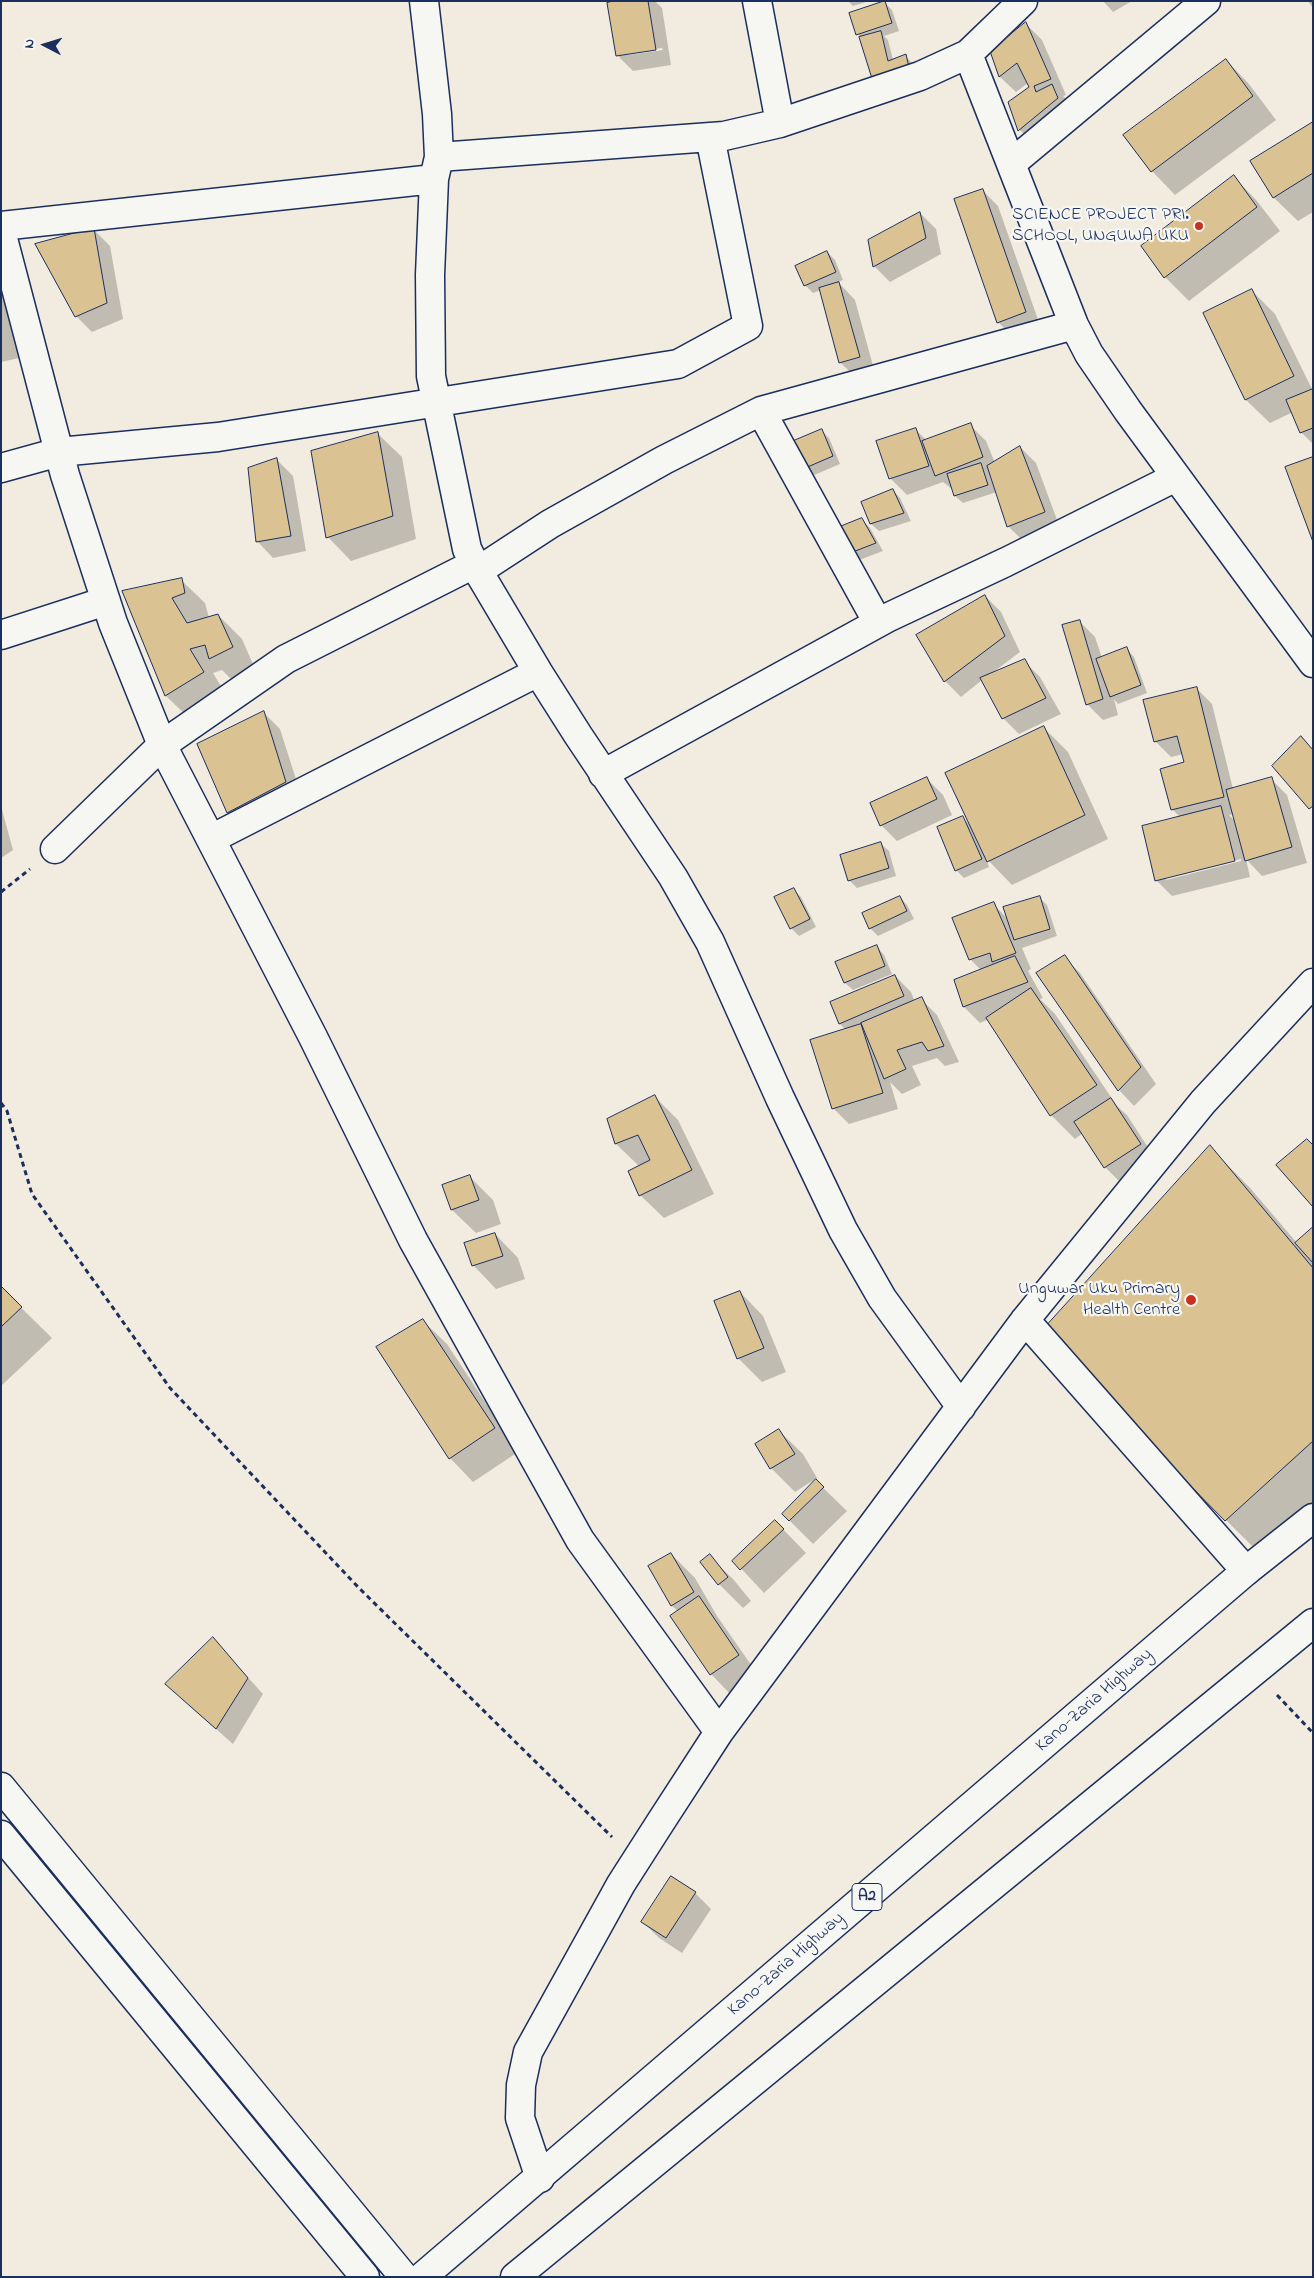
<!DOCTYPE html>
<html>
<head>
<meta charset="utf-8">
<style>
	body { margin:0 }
	#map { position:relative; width:1314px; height:2278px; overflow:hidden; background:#f1ecdf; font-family:"Indie Flower",sans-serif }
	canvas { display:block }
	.frame { position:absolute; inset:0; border:2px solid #1b2f5e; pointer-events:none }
	.north { position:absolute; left:20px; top:20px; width:50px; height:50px; -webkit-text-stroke:4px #f6f6f2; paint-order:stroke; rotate:275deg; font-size:14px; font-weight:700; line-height:20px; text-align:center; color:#1b2f5e }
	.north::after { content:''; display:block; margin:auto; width:18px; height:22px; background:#1b2f5e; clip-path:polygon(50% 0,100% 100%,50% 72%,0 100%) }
</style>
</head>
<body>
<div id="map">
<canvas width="1314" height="2278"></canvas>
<div class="frame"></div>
<div class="north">N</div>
</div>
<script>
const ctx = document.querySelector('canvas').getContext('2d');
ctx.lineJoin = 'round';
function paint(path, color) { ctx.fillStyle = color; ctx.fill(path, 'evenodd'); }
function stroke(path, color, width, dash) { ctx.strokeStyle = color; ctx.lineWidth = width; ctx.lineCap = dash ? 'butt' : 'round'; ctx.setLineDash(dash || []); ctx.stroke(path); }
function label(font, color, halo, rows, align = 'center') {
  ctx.font = font + ' "Indie Flower",sans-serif'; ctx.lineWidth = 4.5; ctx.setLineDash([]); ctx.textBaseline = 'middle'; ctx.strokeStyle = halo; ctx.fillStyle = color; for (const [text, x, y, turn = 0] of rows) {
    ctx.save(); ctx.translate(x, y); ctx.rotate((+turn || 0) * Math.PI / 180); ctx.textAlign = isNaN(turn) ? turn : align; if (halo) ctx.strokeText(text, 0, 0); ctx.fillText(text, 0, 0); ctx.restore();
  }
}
paint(new Path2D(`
	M 617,1 L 655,1 L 662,8 L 671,65 L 633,71 L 617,55 ZM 662,48 L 663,50 L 628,55 L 628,53 Z
	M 848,1 L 870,1 L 853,6 Z
	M 1103,1 L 1132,1 L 1113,12 Z
	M 1308,1 L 1313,1 L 1313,8 Z
	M 884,2 L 892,10 L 899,31 L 884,36 L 888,40 L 893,60 L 905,56 L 913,64 L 917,80 L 883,92 L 850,13 Z
	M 1026,24 L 1042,40 L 1066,95 L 1063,96 L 1068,101 L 1035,146 L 1020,130 L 1009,103 L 1030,87 L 1028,83 L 1016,92 L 1000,77 L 992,51 Z
	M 1226,60 L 1249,84 L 1276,120 L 1175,195 L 1152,171 Z
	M 1313,123 L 1313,212 L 1298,221 L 1274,198 L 1252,162 Z
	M 1234,177 L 1257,201 L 1280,231 L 1189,301 L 1165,277 L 1142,246 Z
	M 982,190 L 998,206 L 1041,328 L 1014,338 L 998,322 Z
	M 920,213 L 936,229 L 941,254 L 890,282 L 874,266 Z
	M 94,230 L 110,246 L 123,319 L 92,332 L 76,316 Z
	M 827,252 L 835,260 L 843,280 L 838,282 L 855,300 L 875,373 L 856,378 L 840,362 L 821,290 L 813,293 L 805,285 L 797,266 Z
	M 1,275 L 28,356 L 1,362 Z
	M 1251,290 L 1275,314 L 1313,391 L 1313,444 L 1301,432 L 1293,412 L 1270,423 L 1246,400 L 1204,313 Z
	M 970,425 L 986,441 L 995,463 L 1020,447 L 1036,463 L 1060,528 L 1024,542 L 1008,526 L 997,492 L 963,503 L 955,496 L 953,490 L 943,482 L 907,495 L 891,479 L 878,442 L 915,429 L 927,441 Z
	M 822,431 L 829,438 L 840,464 L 805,479 L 797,472 Z
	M 378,434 L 402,457 L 416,539 L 351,561 L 328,537 Z
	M 277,460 L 293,476 L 306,551 L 273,558 L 258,542 Z
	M 893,490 L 900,498 L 911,521 L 879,531 L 871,524 Z
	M 862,520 L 870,528 L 883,551 L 854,562 L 846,555 Z
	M 181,580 L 205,603 L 209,618 L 218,615 L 242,639 L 256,671 L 234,682 L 222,670 L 213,673 L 227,696 L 190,719 L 166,696 L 123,592 Z
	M 985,596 L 1001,612 L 1020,652 L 992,673 L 1024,661 L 1040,677 L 1061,714 L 1019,734 L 1003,718 L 982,680 L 961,697 L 945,681 Z
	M 1079,621 L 1095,637 L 1102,658 L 1127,649 L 1134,657 L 1147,693 L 1118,704 L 1114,699 L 1118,715 L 1103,720 L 1087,704 Z
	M 1196,688 L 1212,704 L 1233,789 L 1271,779 L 1287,795 L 1307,863 L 1262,876 L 1246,859 L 1250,877 L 1172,896 L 1156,880 L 1180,817 L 1172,809 L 1185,763 L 1183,754 L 1171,757 L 1155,741 ZM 1234,814 L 1236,822 L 1229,815 ZM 1241,859 L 1241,861 L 1166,880 L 1166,877 Z
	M 264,713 L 280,729 L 302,798 L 244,829 L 228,813 L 198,745 Z
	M 1044,728 L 1068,752 L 1108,839 L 1012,885 L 985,857 L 989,867 L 964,878 L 957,871 L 938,828 L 962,817 L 971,826 Z
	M 927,779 L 943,795 L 952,815 L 897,841 L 881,825 Z
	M 1,806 L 13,850 L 1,858 Z
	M 881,844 L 889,851 L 896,876 L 857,888 L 849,880 Z
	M 793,889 L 801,897 L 816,927 L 799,936 L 791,928 Z
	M 900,897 L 907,905 L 914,919 L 878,936 L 870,928 Z
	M 1039,897 L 1047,905 L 1057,936 L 1022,948 L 1031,969 L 1028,971 L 1043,998 L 1040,999 L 1055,1014 L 1117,1106 L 1127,1115 L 1156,1160 L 1121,1183 L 1105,1167 L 1083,1133 L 1075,1139 L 1051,1115 L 989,1019 L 980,1023 L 964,1007 L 956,981 L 982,971 L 970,959 L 993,904 L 1008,919 Z
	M 877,947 L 884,955 L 892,974 L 853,990 L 845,983 L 837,963 Z
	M 1064,957 L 1080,973 L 1156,1084 L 1134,1106 L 1119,1090 L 1038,973 Z
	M 895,976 L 911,992 L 915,1002 L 921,999 L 937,1015 L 959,1062 L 945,1066 L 937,1058 L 912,1066 L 921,1085 L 902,1094 L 890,1082 L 898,1109 L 849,1124 L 833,1108 L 846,1030 L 840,1024 Z
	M 655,1097 L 678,1120 L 714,1194 L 664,1218 L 640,1195 L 640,1167 L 616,1144 L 609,1119 Z
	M 1210,1147 L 1251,1189 L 1297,1243 L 1313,1229 L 1313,1521 L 1268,1562 L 1226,1520 Z
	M 470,1177 L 493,1200 L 501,1224 L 476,1233 L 452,1210 L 444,1186 Z
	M 495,1234 L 518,1258 L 525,1279 L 496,1289 L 473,1265 Z
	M 1,1288 L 52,1338 L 1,1386 Z
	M 740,1292 L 763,1316 L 786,1372 L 762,1382 L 738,1358 Z
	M 423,1321 L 447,1344 L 518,1452 L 473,1482 L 450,1458 Z
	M 779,1431 L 803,1454 L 817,1478 L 795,1492 L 771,1468 L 757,1444 Z
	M 816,1481 L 847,1511 L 813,1544 L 783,1514 Z
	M 775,1521 L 806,1553 L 764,1593 L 734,1561 Z
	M 671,1554 L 695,1578 L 717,1616 L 761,1679 L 734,1698 L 711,1674 L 679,1612 L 672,1606 L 650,1567 Z
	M 709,1556 L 733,1579 L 751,1601 L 743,1608 L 719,1584 L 702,1562 Z
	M 213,1639 L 263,1694 L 233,1744 L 183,1700 Z
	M 695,1893 L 711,1909 L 682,1953 L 659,1938 L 643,1922 Z`), '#0003');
const building = new Path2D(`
	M 613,1 L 648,1 L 656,50 L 616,56 L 607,3 Z
	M 885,1 L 892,23 L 856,35 L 849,13 Z
	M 1026,22 L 1051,79 L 1034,86 L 1036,92 L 1052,84 L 1058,98 L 1018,131 L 1008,102 L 1029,87 L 1017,63 L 999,77 L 990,51 Z
	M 881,31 L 888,61 L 906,54 L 910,72 L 874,85 L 859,37 Z
	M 1226,59 L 1253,96 L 1151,172 L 1123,135 Z
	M 1313,122 L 1313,173 L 1273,198 L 1250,161 Z
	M 1234,175 L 1257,207 L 1164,278 L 1141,246 Z
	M 983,189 L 1026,312 L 997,323 L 954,199 Z
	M 920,212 L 926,238 L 873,267 L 868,240 Z
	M 94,228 L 107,303 L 75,317 L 35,244 Z
	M 827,251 L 836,272 L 804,286 L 795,266 Z
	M 839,282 L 860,357 L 839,363 L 819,288 Z
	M 1252,289 L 1294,376 L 1245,400 L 1203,313 Z
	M 1313,389 L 1313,428 L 1300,433 L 1286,400 Z
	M 971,423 L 983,457 L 935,476 L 922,441 Z
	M 916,428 L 929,466 L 889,479 L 876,441 Z
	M 822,429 L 833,456 L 796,472 L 784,445 Z
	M 378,432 L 393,516 L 326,538 L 311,451 Z
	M 1020,446 L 1045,512 L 1007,527 L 987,466 Z
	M 1313,457 L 1313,542 L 1285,467 Z
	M 277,458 L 291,536 L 256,542 L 248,468 Z
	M 981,463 L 988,485 L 954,496 L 947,474 Z
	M 893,489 L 904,513 L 870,524 L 861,502 Z
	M 862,518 L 876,543 L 845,555 L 832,530 Z
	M 182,578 L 185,593 L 172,598 L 187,623 L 218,614 L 233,647 L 209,659 L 205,645 L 190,649 L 204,672 L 165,696 L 122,591 Z
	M 985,595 L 1005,636 L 944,682 L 916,635 Z
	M 1080,620 L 1103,699 L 1086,705 L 1062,625 Z
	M 1127,647 L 1141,685 L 1110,697 L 1096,659 Z
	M 1025,659 L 1046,698 L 1002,719 L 980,678 Z
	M 1197,687 L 1224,797 L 1171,810 L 1160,769 L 1184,762 L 1177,736 L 1154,742 L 1143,700 Z
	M 264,711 L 286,782 L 227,813 L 197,744 Z
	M 1044,726 L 1085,815 L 987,862 L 945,773 Z
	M 1301,736 L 1313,750 L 1313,806 L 1309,809 L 1272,766 Z
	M 927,777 L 937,799 L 880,826 L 870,803 Z
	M 1272,777 L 1292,847 L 1245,861 L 1226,790 Z
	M 1221,806 L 1235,861 L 1155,881 L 1142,826 Z
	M 963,816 L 982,859 L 955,871 L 937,827 Z
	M 881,842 L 889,868 L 848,881 L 840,855 Z
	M 794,888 L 810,919 L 790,929 L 774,897 Z
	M 900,896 L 907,911 L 869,929 L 862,913 Z
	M 1040,896 L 1050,929 L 1014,940 L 1003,907 Z
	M 994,902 L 1016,953 L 992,962 L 990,953 L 969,960 L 952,918 Z
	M 877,945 L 885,966 L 844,983 L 835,962 Z
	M 1065,955 L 1141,1067 L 1118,1091 L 1036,973 Z
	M 1015,956 L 1028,982 L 963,1007 L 954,980 Z
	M 895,975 L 904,996 L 839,1024 L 830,1002 Z
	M 1031,988 L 1097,1085 L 1050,1116 L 986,1018 Z
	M 922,997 L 944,1046 L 928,1051 L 922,1042 L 897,1050 L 906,1069 L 884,1079 L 861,1023 Z
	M 861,1024 L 883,1093 L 832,1109 L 810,1040 Z
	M 655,1095 L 692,1170 L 639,1196 L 628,1171 L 650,1160 L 638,1135 L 615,1144 L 607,1119 Z
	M 1111,1098 L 1141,1144 L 1104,1168 L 1074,1122 Z
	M 1307,1139 L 1313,1145 L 1313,1207 L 1276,1165 Z
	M 1210,1145 L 1313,1268 L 1313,1441 L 1225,1521 L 1040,1333 Z
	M 470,1175 L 479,1200 L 451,1210 L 442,1185 Z
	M 1313,1227 L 1313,1263 L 1295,1243 Z
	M 495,1233 L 503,1256 L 472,1266 L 464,1243 Z
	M 1,1286 L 22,1307 L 1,1327 Z
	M 740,1291 L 764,1348 L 737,1359 L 714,1301 Z
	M 423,1319 L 495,1428 L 449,1459 L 376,1347 Z
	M 779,1429 L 795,1454 L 770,1469 L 755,1444 Z
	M 816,1479 L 824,1487 L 789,1521 L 782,1514 Z
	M 775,1520 L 784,1529 L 740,1570 L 732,1561 Z
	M 671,1553 L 694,1592 L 671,1606 L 648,1566 Z
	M 710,1554 L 728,1577 L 718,1585 L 700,1562 Z
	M 699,1596 L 739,1655 L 710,1675 L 670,1616 Z
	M 213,1637 L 248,1678 L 216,1729 L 165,1684 Z
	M 671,1876 L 696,1892 L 666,1938 L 641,1922 Z`);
paint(building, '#dbc292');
stroke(building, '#1b2f5e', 1);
const minor = new Path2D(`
	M 424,1 L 437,114 L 439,157 L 434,179 L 430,275 L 431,376 L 467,549 L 478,571 L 538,672 L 578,735 L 673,877 L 710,942 L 780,1098 L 843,1230 L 882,1298 L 961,1407
	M 757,1 L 780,123
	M 968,54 L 1074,325 L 1089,354 L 1128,411 L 1313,663
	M 439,157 L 724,136 L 780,123 L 920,76 L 968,54 L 1023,1
	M 1012,163 L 1206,1
	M 1,226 L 434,179
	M 1,231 L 65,475 L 113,623 L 162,745 L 313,1037 L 413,1240 L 580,1540 L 719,1732
	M 761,411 L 878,623
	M 1,468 L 59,452 L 218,437 L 678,364 L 748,326 L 710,137
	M 478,571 L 550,524 L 664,460 L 761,411 L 1074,325
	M 1,635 L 106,601
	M 603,774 L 889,617 L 1006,562 L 1176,477
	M 211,839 L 538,672
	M 55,849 L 162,745 L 286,659 L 474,564
	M 1025,1320 L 1246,1571
	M 1,1787 L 404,2277
	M 1,1835 L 365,2277
	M 540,2178 L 520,2118 L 521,2085 L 528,2052 L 621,1884 L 660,1823 L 719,1732 L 1025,1320 L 1203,1102 L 1313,983`);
const trunk = new Path2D(`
	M 422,2277 L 1246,1571 L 1313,1518
	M 515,2277 L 1313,1623`);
stroke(minor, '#1b2f5e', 31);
stroke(trunk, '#1b2f5e', 31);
stroke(new Path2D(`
	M 1,892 L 30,869
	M 1,1103 L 7,1111 L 32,1194 L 170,1388 L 358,1587 L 612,1837
	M 1277,1695 L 1313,1733`), '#1b2f5e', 3, [5, 4]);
stroke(minor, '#f6f6f2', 28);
stroke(trunk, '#f6f6f2', 28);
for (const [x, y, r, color] of [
	[1199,226,5,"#c8321e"],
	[1191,1300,6,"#c8321e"]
]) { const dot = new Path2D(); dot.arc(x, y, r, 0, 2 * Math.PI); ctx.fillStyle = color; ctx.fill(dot); stroke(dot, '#f6f6f2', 2); }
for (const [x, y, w] of [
	[867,1897,30]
]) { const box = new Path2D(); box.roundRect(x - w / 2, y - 13.5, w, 27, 4); ctx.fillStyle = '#f6f6f2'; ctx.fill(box); stroke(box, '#1b2f5e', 1); }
label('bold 16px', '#1b2f5e', null, [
	["A2",867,1897]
]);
label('18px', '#1b2f5e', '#f6f6f2', [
	["SCIENCE PROJECT PRI.",1189,216],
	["SCHOOL, UNGUWA UKU",1189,237],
	["Unguwar Uku Primary",1180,1290],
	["Health Centre",1180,1311]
], 'right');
label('18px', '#1b2f5e', '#f6f6f2', [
	["Kano-Zaria Highway",1095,1701,-41],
	["Kano-Zaria Highway",787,1965,-41]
]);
</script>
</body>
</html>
